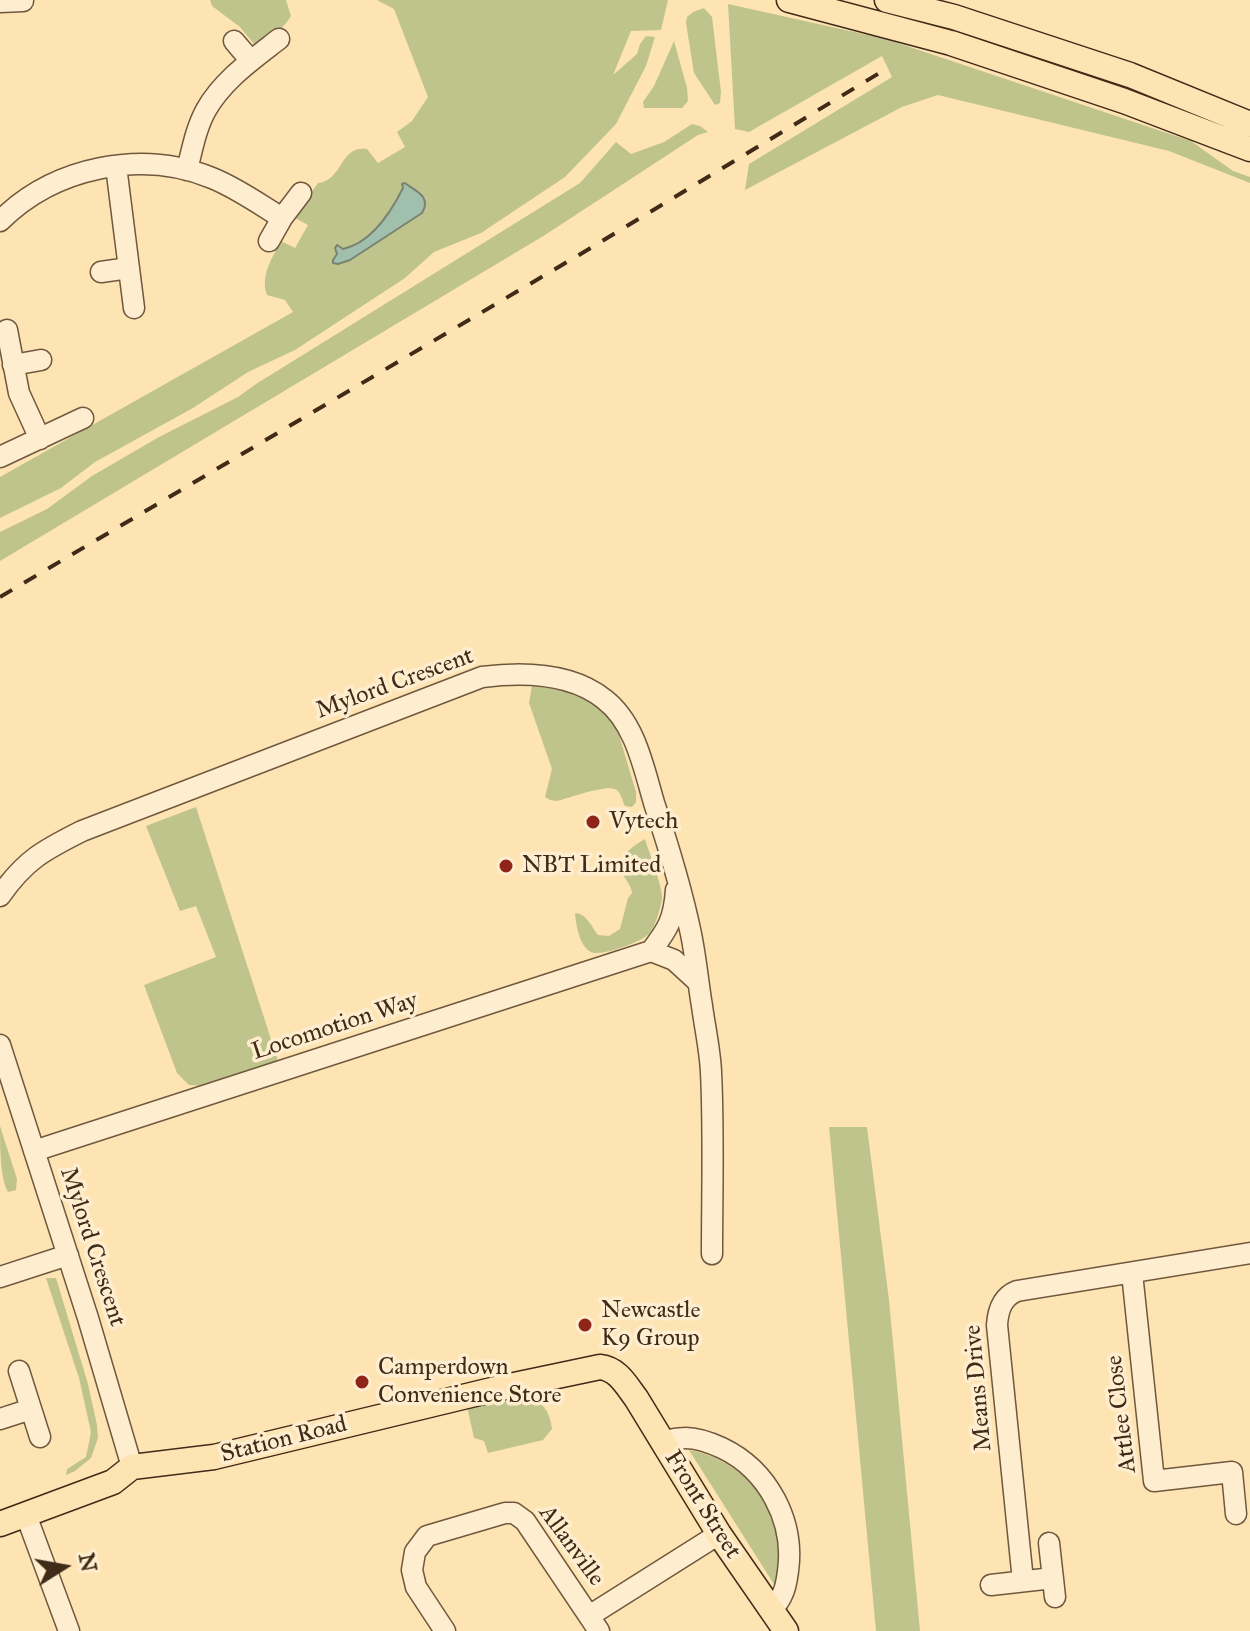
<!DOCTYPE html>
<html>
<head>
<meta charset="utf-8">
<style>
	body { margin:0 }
	#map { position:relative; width:1250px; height:1631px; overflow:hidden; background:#fee4b3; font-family:"IM FELL Great Primer",serif }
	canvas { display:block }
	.north { position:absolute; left:24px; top:1527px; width:80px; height:80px; -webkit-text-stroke:6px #feedce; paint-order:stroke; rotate:79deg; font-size:22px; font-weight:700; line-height:32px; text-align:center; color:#402a18 }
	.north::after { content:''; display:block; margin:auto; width:28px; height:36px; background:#402a18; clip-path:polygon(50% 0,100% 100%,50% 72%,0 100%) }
</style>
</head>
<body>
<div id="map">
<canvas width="1250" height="1631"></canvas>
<div class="north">N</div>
</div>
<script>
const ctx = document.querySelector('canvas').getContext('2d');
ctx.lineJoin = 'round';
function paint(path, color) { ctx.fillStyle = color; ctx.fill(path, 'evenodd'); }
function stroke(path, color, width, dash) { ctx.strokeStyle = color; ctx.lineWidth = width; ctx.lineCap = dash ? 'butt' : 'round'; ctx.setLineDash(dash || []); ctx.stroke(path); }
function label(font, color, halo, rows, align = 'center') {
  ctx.font = font + ' "IM FELL Great Primer",serif'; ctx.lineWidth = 7; ctx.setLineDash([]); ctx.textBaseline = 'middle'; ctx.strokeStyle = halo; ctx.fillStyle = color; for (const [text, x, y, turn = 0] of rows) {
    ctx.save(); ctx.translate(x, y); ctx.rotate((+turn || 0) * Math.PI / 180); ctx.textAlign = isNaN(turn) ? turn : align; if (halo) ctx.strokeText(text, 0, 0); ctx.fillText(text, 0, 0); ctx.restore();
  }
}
paint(new Path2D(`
	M 210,0 L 286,0 L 291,16 C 285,27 267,42 254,44 L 240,27 L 212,6 Z
	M 377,0 L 668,0 L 661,30 L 631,31 L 613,75 L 637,54 L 640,44 L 646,36 L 655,37 L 646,66 L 616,124 L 565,177 L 481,233 L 434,252 L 405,278 L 295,350 L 248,372 L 193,408 L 95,462 L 61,488 L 0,518 L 0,477 L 293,312 L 285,300 L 267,295 C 260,276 272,258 281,241 L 295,248 L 308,225 L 293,217 L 318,183 C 344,180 339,145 367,149 L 378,163 L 405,147 L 397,132 L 412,121 L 428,97 L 394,9 Z
	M 728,4 L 886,39 L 1191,141 L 1233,171 L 1250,177 L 1250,183 L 1169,151 L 938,95 L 902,107 L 745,190 L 749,164 L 892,77 L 882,56 L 749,132 L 735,129 Z
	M 704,8 L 712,17 L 721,92 L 720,103 L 715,105 L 694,73 L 686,23 L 687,17 L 693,12 Z
	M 674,41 L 687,88 L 688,101 L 682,108 L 644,108 L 643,102 L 654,86 Z
	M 692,124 L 700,126 L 708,132 L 698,135 L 545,235 L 0,561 L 0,532 L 47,509 L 92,476 L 159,437 L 238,397 L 256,384 L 580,183 L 616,142 L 631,154 L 664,142 Z
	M 532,685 L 564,688 L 585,698 L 604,712 L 616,725 L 636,792 L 636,802 L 632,807 L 625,806 C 622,800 621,792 615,789 C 604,785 569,798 557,801 L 550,800 L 545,797 L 552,769 L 529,703 Z
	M 196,807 L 279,1064 L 204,1086 L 189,1085 L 177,1073 L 144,985 L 216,957 L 196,906 L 180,911 L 146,826 Z
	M 645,839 C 649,853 663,887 662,899 C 660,910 656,925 649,934 C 641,942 601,957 591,952 C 579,946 576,924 575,913 C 587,914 591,926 598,935 L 609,936 L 620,929 L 628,898 L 632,893 C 631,883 623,879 621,869 C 618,855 635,845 645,839 Z
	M 0,1126 L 17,1179 L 16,1190 L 8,1192 C 0,1179 0,1144 0,1126 Z
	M 829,1127 L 867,1127 L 889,1300 L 920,1631 L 876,1631 Z
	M 46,1278 L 56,1278 L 88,1384 L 97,1425 L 98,1438 L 91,1458 L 75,1471 L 66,1475 L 67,1469 L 86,1457 L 91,1432 L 79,1378 Z
	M 526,1394 C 542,1401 550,1411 552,1429 L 543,1440 L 488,1453 L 484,1441 L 474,1438 L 467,1406 Z
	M 689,1450 C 736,1458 774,1497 780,1544 C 781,1558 778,1575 777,1589 Z`), '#bfc48d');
const water = new Path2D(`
	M 405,183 C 415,191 432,196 422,213 L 350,260 L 338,264 L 333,263 L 333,260 L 337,254 L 335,248 L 337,245 L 343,249 C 371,243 391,212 403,188 L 402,184 Z`);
paint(water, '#a0bfac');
stroke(water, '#7a8371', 2);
const minor = new Path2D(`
	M 0,2 L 23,1
	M 234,41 L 251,61
	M 116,166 L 134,308
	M 187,170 C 192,150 196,128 206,110 C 223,80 252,60 279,39
	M 0,221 C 54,167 141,149 212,178 C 237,188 259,204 282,218
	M 269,241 L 282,218 L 301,193
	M 101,272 L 129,268
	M 7,330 L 19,393 L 40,439
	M 13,365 L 41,360
	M 0,457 L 83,418
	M 0,896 C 25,860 44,850 82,831 L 482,677 C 522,672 570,672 604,699 C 636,723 644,770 655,806 C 669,848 682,891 691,934 C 696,958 698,982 702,1006 C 705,1028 710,1050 711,1072 C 714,1133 712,1193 712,1254
	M 651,951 L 674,960 L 698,982
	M 0,1045 L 88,1318 L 132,1467
	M 34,1151 L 651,951 C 668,929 674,919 676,890
	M 1132,1273 L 1154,1481 L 1232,1472 L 1236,1514
	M 0,1277 L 68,1255
	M 19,1371 L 40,1437
	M 0,1419 L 31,1409
	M 662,1441 C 670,1440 678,1438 686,1438 C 698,1438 711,1443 722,1448 C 768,1470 795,1521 788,1571 C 787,1579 786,1588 782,1595 C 780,1600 775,1606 772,1611
	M 26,1515 L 69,1631
	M 1049,1543 L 1055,1597
	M 1023,1581 L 997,1325 C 998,1310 1002,1297 1017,1291 L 1250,1253
	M 991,1585 L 1053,1578
	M 589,1616 L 719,1534
	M 445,1631 L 416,1587 L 412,1570 L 415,1552 L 427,1536 L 505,1513 L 514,1513 L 525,1521 L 599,1631`);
const major = new Path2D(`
	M 789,0 L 951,43 L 1124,101 L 1250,149
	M 887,0 L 954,17 L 1130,75 L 1250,124
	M 0,1524 L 113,1482 L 132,1467 L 214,1457 L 500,1388 L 600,1367 C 618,1369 626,1385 636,1398 L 719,1534 L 786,1631`);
stroke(minor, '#70583f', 23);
stroke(major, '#402a18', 27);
stroke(minor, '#feedce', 20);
stroke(major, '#fee4b3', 24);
stroke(new Path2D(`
	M 0,597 L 589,249 L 886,69`), '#402a18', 4, [14, 14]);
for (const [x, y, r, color] of [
	[593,822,8,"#8f2418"],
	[506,866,8,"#8f2418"],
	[585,1325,8,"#8f2418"],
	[362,1382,8,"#8f2418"]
]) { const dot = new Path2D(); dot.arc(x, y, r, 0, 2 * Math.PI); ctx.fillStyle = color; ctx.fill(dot); stroke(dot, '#feedce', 3); }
label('24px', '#402a18', '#feedce', [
	["Mylord Crescent",395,684,-20],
	["Locomotion Way",335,1027,-18],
	["Mylord Crescent",92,1247,72],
	["Means Drive",979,1388,-95],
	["Attlee Close",1122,1414,-97],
	["Station Road",284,1440,-14],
	["Front Street",702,1505,58],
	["Allanville",571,1546,54]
]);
label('24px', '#402a18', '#feedce', [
	["Vytech",609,822],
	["NBT Limited",522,866],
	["Newcastle",601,1311],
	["K9 Group",601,1339],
	["Camperdown",378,1368],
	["Convenience Store",378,1396]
], 'left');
</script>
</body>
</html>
